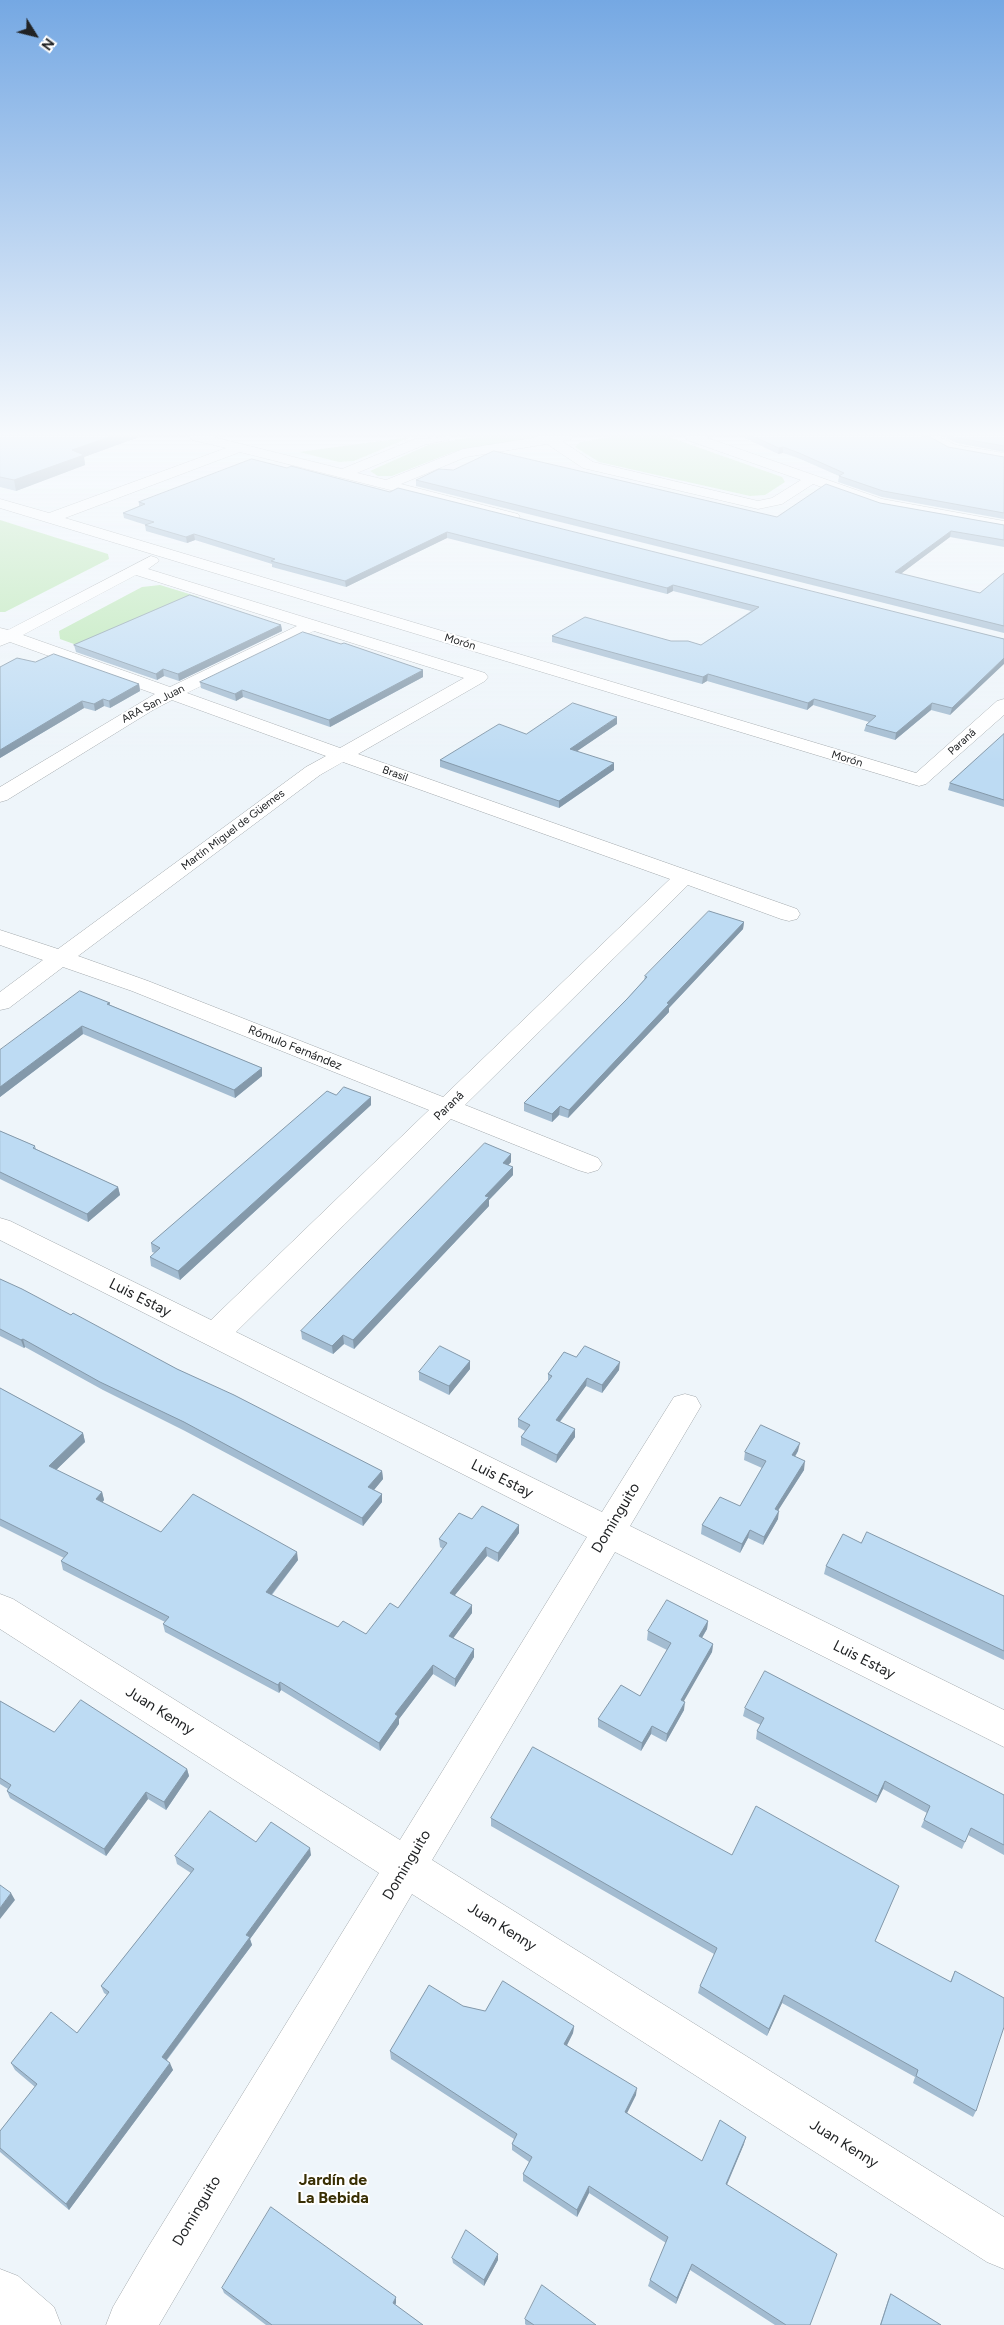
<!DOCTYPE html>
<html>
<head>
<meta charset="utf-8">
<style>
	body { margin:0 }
	#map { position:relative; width:1004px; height:2325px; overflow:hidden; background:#eef5fa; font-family:Figtree,sans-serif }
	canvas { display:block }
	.north { position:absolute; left:10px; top:10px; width:50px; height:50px; -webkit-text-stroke:4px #fff; paint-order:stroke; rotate:126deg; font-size:14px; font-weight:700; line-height:20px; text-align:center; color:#212325 }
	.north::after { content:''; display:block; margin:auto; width:18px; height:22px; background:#212325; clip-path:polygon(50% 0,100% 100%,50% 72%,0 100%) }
</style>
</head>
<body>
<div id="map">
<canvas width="1004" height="2325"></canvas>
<div class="north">N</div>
</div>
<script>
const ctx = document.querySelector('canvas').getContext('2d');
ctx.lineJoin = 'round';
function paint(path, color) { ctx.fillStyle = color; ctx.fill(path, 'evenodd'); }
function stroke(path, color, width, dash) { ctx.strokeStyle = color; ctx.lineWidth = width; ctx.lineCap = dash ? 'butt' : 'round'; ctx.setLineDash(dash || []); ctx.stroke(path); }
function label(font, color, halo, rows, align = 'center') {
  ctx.font = font + ' Figtree,sans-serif'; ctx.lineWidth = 4; ctx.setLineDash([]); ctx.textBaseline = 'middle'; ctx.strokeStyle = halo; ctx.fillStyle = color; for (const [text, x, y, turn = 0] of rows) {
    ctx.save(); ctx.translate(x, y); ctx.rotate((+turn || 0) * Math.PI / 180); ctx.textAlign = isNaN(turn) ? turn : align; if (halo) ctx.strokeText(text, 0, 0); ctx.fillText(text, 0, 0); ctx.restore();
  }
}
paint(new Path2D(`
	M 411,437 L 354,461 L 339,462 L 299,452 Z
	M 472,437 L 545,437 L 453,452 L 392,476 L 378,476 L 370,471 L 428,445 Z
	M 611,437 L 669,437 L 782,477 L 785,482 L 765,495 L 750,496 L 599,462 L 575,447 L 580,442 Z
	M 0,520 L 108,554 L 109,559 L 5,612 L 0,612 Z
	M 160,585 L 199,597 L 85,648 L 60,639 L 59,631 L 142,587 Z`), '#b9e7b2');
const minor = new Path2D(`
	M 190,437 L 213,437 L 342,469 L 415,439 L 450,437 L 448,440 L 424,445 L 357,473 L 386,480 L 463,449 L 539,437 L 572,437 L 570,440 L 562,441 L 593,462 L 758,501 L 772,498 L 801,480 L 687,440 L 685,437 L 705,437 L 882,499 L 1004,521 L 1004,529 L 879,507 L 813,484 L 782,504 L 758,509 L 583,468 L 547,444 L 466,457 L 401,484 L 518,514 L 520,517 L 513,521 L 240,452 L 65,518 L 916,773 L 997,701 L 1004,699 L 1004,715 L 926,784 L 919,786 L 0,508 L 0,499 L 49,513 L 226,448 L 192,440 Z
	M 922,437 L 940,437 L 956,445 L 1004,453 L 1004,461 L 947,451 Z
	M 151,556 L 157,558 L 159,561 L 148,569 L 485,673 L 488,677 L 485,681 L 358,754 L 797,909 L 800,914 L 797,919 L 789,921 L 781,919 L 688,885 L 465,1105 L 598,1158 L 602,1164 L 598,1170 L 588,1173 L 578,1170 L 451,1119 L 236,1332 L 602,1512 L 674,1397 L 685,1394 L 696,1397 L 701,1406 L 630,1526 L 1004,1710 L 1004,1747 L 615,1552 L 432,1860 L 1004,2217 L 1004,2269 L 987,2262 L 412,1894 L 159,2325 L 106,2325 L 113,2307 L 147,2249 L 379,1873 L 0,1629 L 0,1594 L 13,1599 L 400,1840 L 587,1537 L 0,1240 L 0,1218 L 10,1221 L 211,1320 L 429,1110 L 132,991 L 63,967 L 9,1008 L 0,1010 L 0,992 L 43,960 L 0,945 L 0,930 L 58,949 L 306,767 L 326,756 L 172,700 L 153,710 L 7,800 L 0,802 L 0,787 L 155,694 L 10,642 L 0,646 L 0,628 L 8,630 ZM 136,575 L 297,626 L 170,687 L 23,635 ZM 314,631 L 464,678 L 340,748 L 187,693 ZM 343,762 L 670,879 L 443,1097 L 148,981 L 78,956 L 320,775 Z
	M 0,2269 L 18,2276 L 54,2307 L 61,2325 L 0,2325 Z`);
stroke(minor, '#a3a9ad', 1);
paint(minor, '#fff');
paint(new Path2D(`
	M 0,437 L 139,437 L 84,457 L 85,465 L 16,491 L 0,487 Z
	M 743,437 L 930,437 L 948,447 L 1004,457 L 1004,519 L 882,497 L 838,482 L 839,476 L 798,458 L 783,453 L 778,454 Z
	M 944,437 L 1004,437 L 1004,452 L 957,443 Z
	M 287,468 L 390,492 L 1004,639 L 950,715 L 931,710 L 895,740 L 864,731 L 866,725 L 869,722 L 813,705 L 807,710 L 707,681 L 702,684 L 552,642 L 552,636 L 671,641 L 701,645 L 751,611 L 673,591 L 667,594 L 447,538 L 346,587 L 272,567 L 272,564 L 195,540 L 187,543 L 146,531 L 145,525 L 146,525 L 124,518 L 123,513 L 139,506 L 139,502 Z
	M 416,480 L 777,517 L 880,503 L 1004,525 L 1004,547 L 950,537 L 900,574 L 980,593 L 1004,573 L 1004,633 L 416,486 Z
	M 281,625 L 282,631 L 179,681 L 164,676 L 157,680 L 76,652 L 74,645 Z
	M 35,662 L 139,684 L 140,691 L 110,708 L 104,706 L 95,711 L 84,708 L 0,758 L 0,667 Z
	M 423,677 L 330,727 L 243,697 L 236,701 L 201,688 L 200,682 Z
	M 617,724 L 577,751 L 614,770 L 559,808 L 440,767 L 440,760 L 526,734 Z
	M 1004,734 L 1004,807 L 948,790 L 950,783 Z
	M 744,922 L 743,929 L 669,1008 L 669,1012 L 568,1118 L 559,1115 L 552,1122 L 524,1111 L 524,1103 L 627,999 L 644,980 L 645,976 Z
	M 110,1003 L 110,1005 L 262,1068 L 262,1076 L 235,1098 L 83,1034 L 0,1097 L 0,1050 Z
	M 336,1095 L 371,1097 L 371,1105 L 180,1280 L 151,1266 L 150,1257 L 155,1253 L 152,1252 L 151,1243 Z
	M 0,1131 L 35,1146 L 36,1149 L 118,1187 L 120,1195 L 88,1222 L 0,1179 Z
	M 511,1154 L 511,1162 L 508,1165 L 513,1175 L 489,1200 L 489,1206 L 354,1349 L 344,1344 L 333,1354 L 302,1339 L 301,1331 Z
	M 0,1279 L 177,1369 L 382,1471 L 383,1479 L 374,1490 L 382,1494 L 382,1502 L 363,1526 L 185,1431 L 103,1390 L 25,1347 L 24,1348 L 0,1336 Z
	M 576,1357 L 619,1370 L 602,1393 L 586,1386 L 560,1422 L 575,1437 L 556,1463 L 521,1445 L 521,1437 L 525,1431 L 518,1427 L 518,1419 L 548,1381 L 548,1374 Z
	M 470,1361 L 470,1369 L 449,1395 L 419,1380 L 419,1372 Z
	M 0,1388 L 83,1433 L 85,1442 L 56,1470 L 102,1492 L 104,1500 L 102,1503 L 161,1532 L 298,1560 L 272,1595 L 338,1627 L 366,1634 L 398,1608 L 443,1549 L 440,1547 L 439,1539 L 472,1519 L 519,1525 L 519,1533 L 498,1562 L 487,1556 L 455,1595 L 472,1613 L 453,1638 L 474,1649 L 474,1657 L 455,1687 L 433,1674 L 399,1719 L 399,1724 L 380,1751 L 281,1690 L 279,1693 L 165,1632 L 163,1624 L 165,1622 L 63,1570 L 61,1561 L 64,1558 L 0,1526 Z
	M 798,1451 L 795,1457 L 804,1470 L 778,1510 L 778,1519 L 763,1545 L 748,1538 L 740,1553 L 701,1534 L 702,1525 L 740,1506 L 762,1468 L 744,1460 L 745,1452 Z
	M 861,1543 L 1004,1596 L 1004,1660 L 824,1574 L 826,1566 Z
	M 708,1621 L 707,1629 L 702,1638 L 713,1644 L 712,1652 L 683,1701 L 684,1710 L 666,1742 L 651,1734 L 641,1751 L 598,1727 L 598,1719 L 640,1696 L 667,1650 L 647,1640 L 648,1631 Z
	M 0,1701 L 54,1732 L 187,1769 L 189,1776 L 166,1810 L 148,1799 L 106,1856 L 10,1798 L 7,1791 L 8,1789 L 0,1784 Z
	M 745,1708 L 1004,1795 L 1004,1855 L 968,1835 L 962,1849 L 921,1827 L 927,1813 L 883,1789 L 876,1803 L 756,1739 L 757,1731 L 761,1725 L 743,1716 Z
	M 491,1818 L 732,1855 L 896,1893 L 875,1941 L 950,1982 L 955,1971 L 976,2111 L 973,2117 L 913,2083 L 915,2077 L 782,2003 L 767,2036 L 717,2005 L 698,1993 L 700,1986 L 714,1954 L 491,1826 Z
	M 256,1842 L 311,1855 L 250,1939 L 252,1945 L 167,2060 L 173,2070 L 69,2210 L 0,2152 L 0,2131 L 35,2087 L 15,2070 L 11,2063 L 77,2033 L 107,1995 L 104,1993 L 101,1986 L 191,1873 L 177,1864 L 175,1856 Z
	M 463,2006 L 485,2011 L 574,2026 L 573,2033 L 567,2045 L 636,2095 L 627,2113 L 702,2161 L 744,2144 L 727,2185 L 810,2325 L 775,2325 L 690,2270 L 676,2304 L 648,2286 L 650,2280 L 666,2243 L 589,2193 L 577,2217 L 523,2181 L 523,2174 L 529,2162 L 512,2150 L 512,2144 L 514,2139 L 391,2059 L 390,2051 Z
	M 452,2258 L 498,2260 L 484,2286 L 453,2263 Z
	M 222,2288 L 396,2303 L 395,2305 L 423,2325 L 266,2325 L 224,2293 Z
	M 891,2294 L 941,2325 L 880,2325 L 888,2300 Z
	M 525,2319 L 596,2325 L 526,2325 L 525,2324 Z`), '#a3bcd1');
paint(new Path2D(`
	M 109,437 L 139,437 L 84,457 L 85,465 L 16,491 L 14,480 L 72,450 Z
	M 783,447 L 783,453 L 778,454 L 779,448 Z
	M 951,531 L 950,537 L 894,579 L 895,572 Z
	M 447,532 L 447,538 L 346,587 L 345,581 Z
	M 194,534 L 195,540 L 187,543 L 186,537 Z
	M 673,585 L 673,591 L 667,594 L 667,588 Z
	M 281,625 L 282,631 L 179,681 L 178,674 Z
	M 1004,658 L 1004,664 L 950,715 L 952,708 Z
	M 163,669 L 164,676 L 157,680 L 156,674 Z
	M 423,670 L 423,677 L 330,727 L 329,720 Z
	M 708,674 L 707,681 L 702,684 L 703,677 Z
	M 139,684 L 140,691 L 110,708 L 109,701 Z
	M 242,690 L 243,697 L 236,701 L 235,694 Z
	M 103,699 L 104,706 L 95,711 L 94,704 Z
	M 814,699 L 813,705 L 807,710 L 808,703 Z
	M 82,701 L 84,708 L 0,758 L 0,750 Z
	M 932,703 L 931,710 L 895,740 L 896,733 Z
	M 617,717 L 617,724 L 570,756 L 570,749 Z
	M 614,763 L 614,770 L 559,808 L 559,801 Z
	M 744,922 L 743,929 L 669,1008 L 669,1012 L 568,1118 L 569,1110 L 667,1003 Z
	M 82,1026 L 83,1034 L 0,1097 L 0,1087 Z
	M 262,1068 L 262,1076 L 235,1098 L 234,1090 Z
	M 371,1097 L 371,1105 L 180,1280 L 178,1271 Z
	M 560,1106 L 559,1115 L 552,1122 L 552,1114 Z
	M 511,1154 L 511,1162 L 503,1171 L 503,1163 Z
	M 513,1167 L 513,1175 L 489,1200 L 489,1206 L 354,1349 L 353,1340 L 485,1196 Z
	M 118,1187 L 120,1195 L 88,1222 L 87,1214 Z
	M 343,1335 L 344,1344 L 333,1354 L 332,1346 Z
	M 23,1339 L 25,1347 L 24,1348 L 21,1340 Z
	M 470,1361 L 470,1369 L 449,1395 L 449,1386 Z
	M 620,1362 L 619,1370 L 602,1393 L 602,1385 Z
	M 587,1378 L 586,1386 L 555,1428 L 556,1420 Z
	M 575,1429 L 575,1437 L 556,1463 L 557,1455 Z
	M 83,1433 L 85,1442 L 51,1475 L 49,1466 Z
	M 800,1443 L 798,1451 L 790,1464 L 792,1455 Z
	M 805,1461 L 804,1470 L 774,1517 L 775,1509 Z
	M 382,1471 L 383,1479 L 369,1496 L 368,1487 Z
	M 102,1492 L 104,1500 L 98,1508 L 96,1499 Z
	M 382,1494 L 382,1502 L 363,1526 L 362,1518 Z
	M 779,1511 L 778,1519 L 763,1545 L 764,1537 Z
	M 519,1525 L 519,1533 L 498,1562 L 498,1553 Z
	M 750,1530 L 748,1538 L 740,1553 L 742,1544 Z
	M 486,1547 L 487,1556 L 450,1601 L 450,1593 Z
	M 297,1552 L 298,1560 L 267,1600 L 266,1592 Z
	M 472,1605 L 472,1613 L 449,1644 L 449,1636 Z
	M 708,1621 L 707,1629 L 698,1644 L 699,1636 Z
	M 713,1644 L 712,1652 L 680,1708 L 681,1700 Z
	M 474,1649 L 474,1657 L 455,1687 L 455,1679 Z
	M 433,1665 L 433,1674 L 399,1719 L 399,1724 L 380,1751 L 379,1743 L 395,1714 Z
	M 280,1682 L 281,1690 L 279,1693 L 278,1685 Z
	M 685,1702 L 684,1710 L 666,1742 L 667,1734 Z
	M 652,1726 L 651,1734 L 641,1751 L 642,1743 Z
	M 187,1769 L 189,1776 L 166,1810 L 164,1802 Z
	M 885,1781 L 883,1789 L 876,1803 L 878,1796 Z
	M 146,1792 L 148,1799 L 106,1856 L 104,1849 Z
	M 310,1848 L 311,1855 L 250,1939 L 252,1945 L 164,2063 L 162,2057 L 246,1935 Z
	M 11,1893 L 15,1900 L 0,1919 L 0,1908 Z
	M 784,1995 L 782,2003 L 767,2036 L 769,2029 Z
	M 574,2026 L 573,2033 L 564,2051 L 564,2044 Z
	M 170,2063 L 173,2070 L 69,2210 L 66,2204 Z
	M 637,2088 L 636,2095 L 624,2119 L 625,2112 Z
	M 746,2137 L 744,2144 L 724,2191 L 726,2184 Z
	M 589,2186 L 589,2193 L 577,2217 L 577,2210 Z
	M 498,2254 L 498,2260 L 484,2286 L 484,2280 Z
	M 692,2264 L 690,2270 L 676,2304 L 677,2298 Z
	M 396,2297 L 396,2303 L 393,2308 L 393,2303 Z`), '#8499aa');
const building = new Path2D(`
	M 0,437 L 109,437 L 72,450 L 84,455 L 14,480 L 0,477 Z
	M 755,437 L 930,437 L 948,447 L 1004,457 L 1004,513 L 883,491 L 839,476 L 844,473 L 799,453 L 783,447 L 779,448 Z
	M 956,437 L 1004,437 L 1004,446 L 958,438 Z
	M 494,451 L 777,517 L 826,484 L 880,503 L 1004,525 L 1004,540 L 951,531 L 895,572 L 980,593 L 1004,573 L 1004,626 L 416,480 L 439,469 L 453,470 Z
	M 252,459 L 287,468 L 291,466 L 390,492 L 398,488 L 1004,639 L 1004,658 L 952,708 L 932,703 L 896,733 L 866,725 L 876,716 L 814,699 L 808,703 L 708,674 L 703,677 L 552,636 L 585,617 L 671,641 L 688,641 L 701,645 L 759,607 L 673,585 L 667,588 L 447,532 L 345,581 L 271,561 L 275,559 L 194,534 L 186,537 L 145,525 L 154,522 L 123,513 L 145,504 L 139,502 Z
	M 190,595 L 281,625 L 178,674 L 163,669 L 156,674 L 74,645 Z
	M 303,632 L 341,644 L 344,643 L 423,670 L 329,720 L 242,690 L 235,694 L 200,682 Z
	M 54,654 L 139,684 L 109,701 L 103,699 L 94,704 L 82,701 L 0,750 L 0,667 L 17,658 L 35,662 Z
	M 573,703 L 617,717 L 570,749 L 614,763 L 559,801 L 440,760 L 499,724 L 526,734 Z
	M 1004,734 L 1004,800 L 950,783 Z
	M 709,911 L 744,922 L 667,1003 L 669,1004 L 569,1110 L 560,1106 L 552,1114 L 524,1103 L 627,999 L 647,977 L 645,976 Z
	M 80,991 L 110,1003 L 107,1004 L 262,1068 L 234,1090 L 82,1026 L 0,1087 L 0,1050 Z
	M 344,1087 L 371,1097 L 178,1271 L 150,1257 L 160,1248 L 151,1243 L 327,1091 L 336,1095 Z
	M 0,1131 L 35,1146 L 33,1148 L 118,1187 L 87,1214 L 0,1172 Z
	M 485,1143 L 511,1154 L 503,1163 L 513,1167 L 485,1196 L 489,1197 L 353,1340 L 343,1335 L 332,1346 L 301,1331 Z
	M 0,1279 L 22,1289 L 71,1315 L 73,1313 L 177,1369 L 234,1395 L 382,1471 L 368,1487 L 382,1494 L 362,1518 L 184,1422 L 100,1382 L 23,1339 L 21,1340 L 0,1329 Z
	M 440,1346 L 470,1361 L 449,1386 L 419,1372 Z
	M 585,1346 L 620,1362 L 602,1385 L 587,1378 L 556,1420 L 575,1429 L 557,1455 L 521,1437 L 530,1425 L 518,1419 L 552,1376 L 548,1374 L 564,1352 L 576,1357 Z
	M 0,1388 L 83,1433 L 49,1466 L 102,1492 L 96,1499 L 161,1532 L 193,1494 L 297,1552 L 266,1592 L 338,1627 L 343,1621 L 366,1634 L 390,1603 L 398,1608 L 447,1543 L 439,1539 L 459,1513 L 472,1519 L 482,1506 L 519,1525 L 498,1553 L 486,1547 L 450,1593 L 472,1605 L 449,1636 L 474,1649 L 455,1679 L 433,1665 L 395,1714 L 398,1716 L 379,1743 L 280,1682 L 278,1685 L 163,1624 L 169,1617 L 61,1561 L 68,1553 L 0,1519 Z
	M 761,1425 L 800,1443 L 792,1455 L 805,1461 L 775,1509 L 779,1511 L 764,1537 L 750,1530 L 742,1544 L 702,1525 L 720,1497 L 740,1506 L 766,1461 L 745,1452 Z
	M 867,1532 L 1004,1596 L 1004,1651 L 826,1566 L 843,1534 L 861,1543 Z
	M 667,1600 L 708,1621 L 699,1636 L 713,1644 L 681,1700 L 685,1702 L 667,1734 L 652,1726 L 642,1743 L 598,1719 L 621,1685 L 640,1696 L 671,1643 L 648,1631 Z
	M 765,1671 L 1004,1795 L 1004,1845 L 971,1828 L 965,1842 L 924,1820 L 930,1806 L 885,1781 L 878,1796 L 757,1731 L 764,1718 L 745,1708 Z
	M 81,1700 L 187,1769 L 164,1802 L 146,1792 L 104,1849 L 7,1791 L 11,1785 L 0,1778 L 0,1701 L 54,1732 Z
	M 533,1747 L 732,1855 L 756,1806 L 899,1886 L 875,1941 L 951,1982 L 955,1971 L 1004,1998 L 1004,2027 L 976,2111 L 916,2076 L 918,2070 L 784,1995 L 769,2029 L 700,1986 L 717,1948 L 491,1818 Z
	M 210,1811 L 256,1842 L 271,1822 L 310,1848 L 246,1935 L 250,1937 L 162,2057 L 170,2063 L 66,2204 L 0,2148 L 0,2131 L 37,2084 L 11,2063 L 51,2012 L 77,2033 L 109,1992 L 101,1986 L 194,1869 L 175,1856 Z
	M 0,1885 L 11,1893 L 0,1908 Z
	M 503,1981 L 574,2026 L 564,2044 L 637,2088 L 625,2112 L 702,2161 L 720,2120 L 746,2137 L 726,2184 L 837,2254 L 810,2325 L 786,2325 L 692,2264 L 677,2298 L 650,2280 L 668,2237 L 589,2186 L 577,2210 L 523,2174 L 532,2157 L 512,2144 L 517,2134 L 390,2051 L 429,1985 L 463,2006 L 485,2011 Z
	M 271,2207 L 396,2297 L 393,2303 L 423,2325 L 272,2325 L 222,2288 Z
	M 466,2230 L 498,2254 L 484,2280 L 452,2258 Z
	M 542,2285 L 596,2325 L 534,2325 L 525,2319 Z
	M 891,2294 L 941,2325 L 881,2325 Z`);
paint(building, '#bddbf3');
stroke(building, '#8499aa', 1);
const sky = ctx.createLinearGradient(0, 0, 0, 763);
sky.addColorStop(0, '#75a8e3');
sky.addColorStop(0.57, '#f7fafd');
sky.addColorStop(1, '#f7fafd00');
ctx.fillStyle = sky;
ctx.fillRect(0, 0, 1004, 763);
label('11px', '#212325', '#fff', [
	["Morón",460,642,17],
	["ARA San Juan",153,704,-28],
	["Paraná",962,742,-42],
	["Morón",847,759,17],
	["Brasil",395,774,20],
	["Martín Miguel de Güemes",233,830,-37]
]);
label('12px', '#212325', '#fff', [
	["Rómulo Fernández",295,1048,22],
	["Paraná",449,1106,-44]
]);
label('15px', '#212325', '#fff', [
	["Luis Estay",140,1298,27],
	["Luis Estay",502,1479,27],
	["Dominguito",616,1518,-59],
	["Luis Estay",864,1660,27],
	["Juan Kenny",160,1711,32],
	["Dominguito",407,1865,-59],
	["Juan Kenny",502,1927,32],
	["Juan Kenny",844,2144,32],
	["Dominguito",197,2211,-59]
]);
label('bold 16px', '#392f04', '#fff', [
	["Jardín de",333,2180],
	["La Bebida",333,2198]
]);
</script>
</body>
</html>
